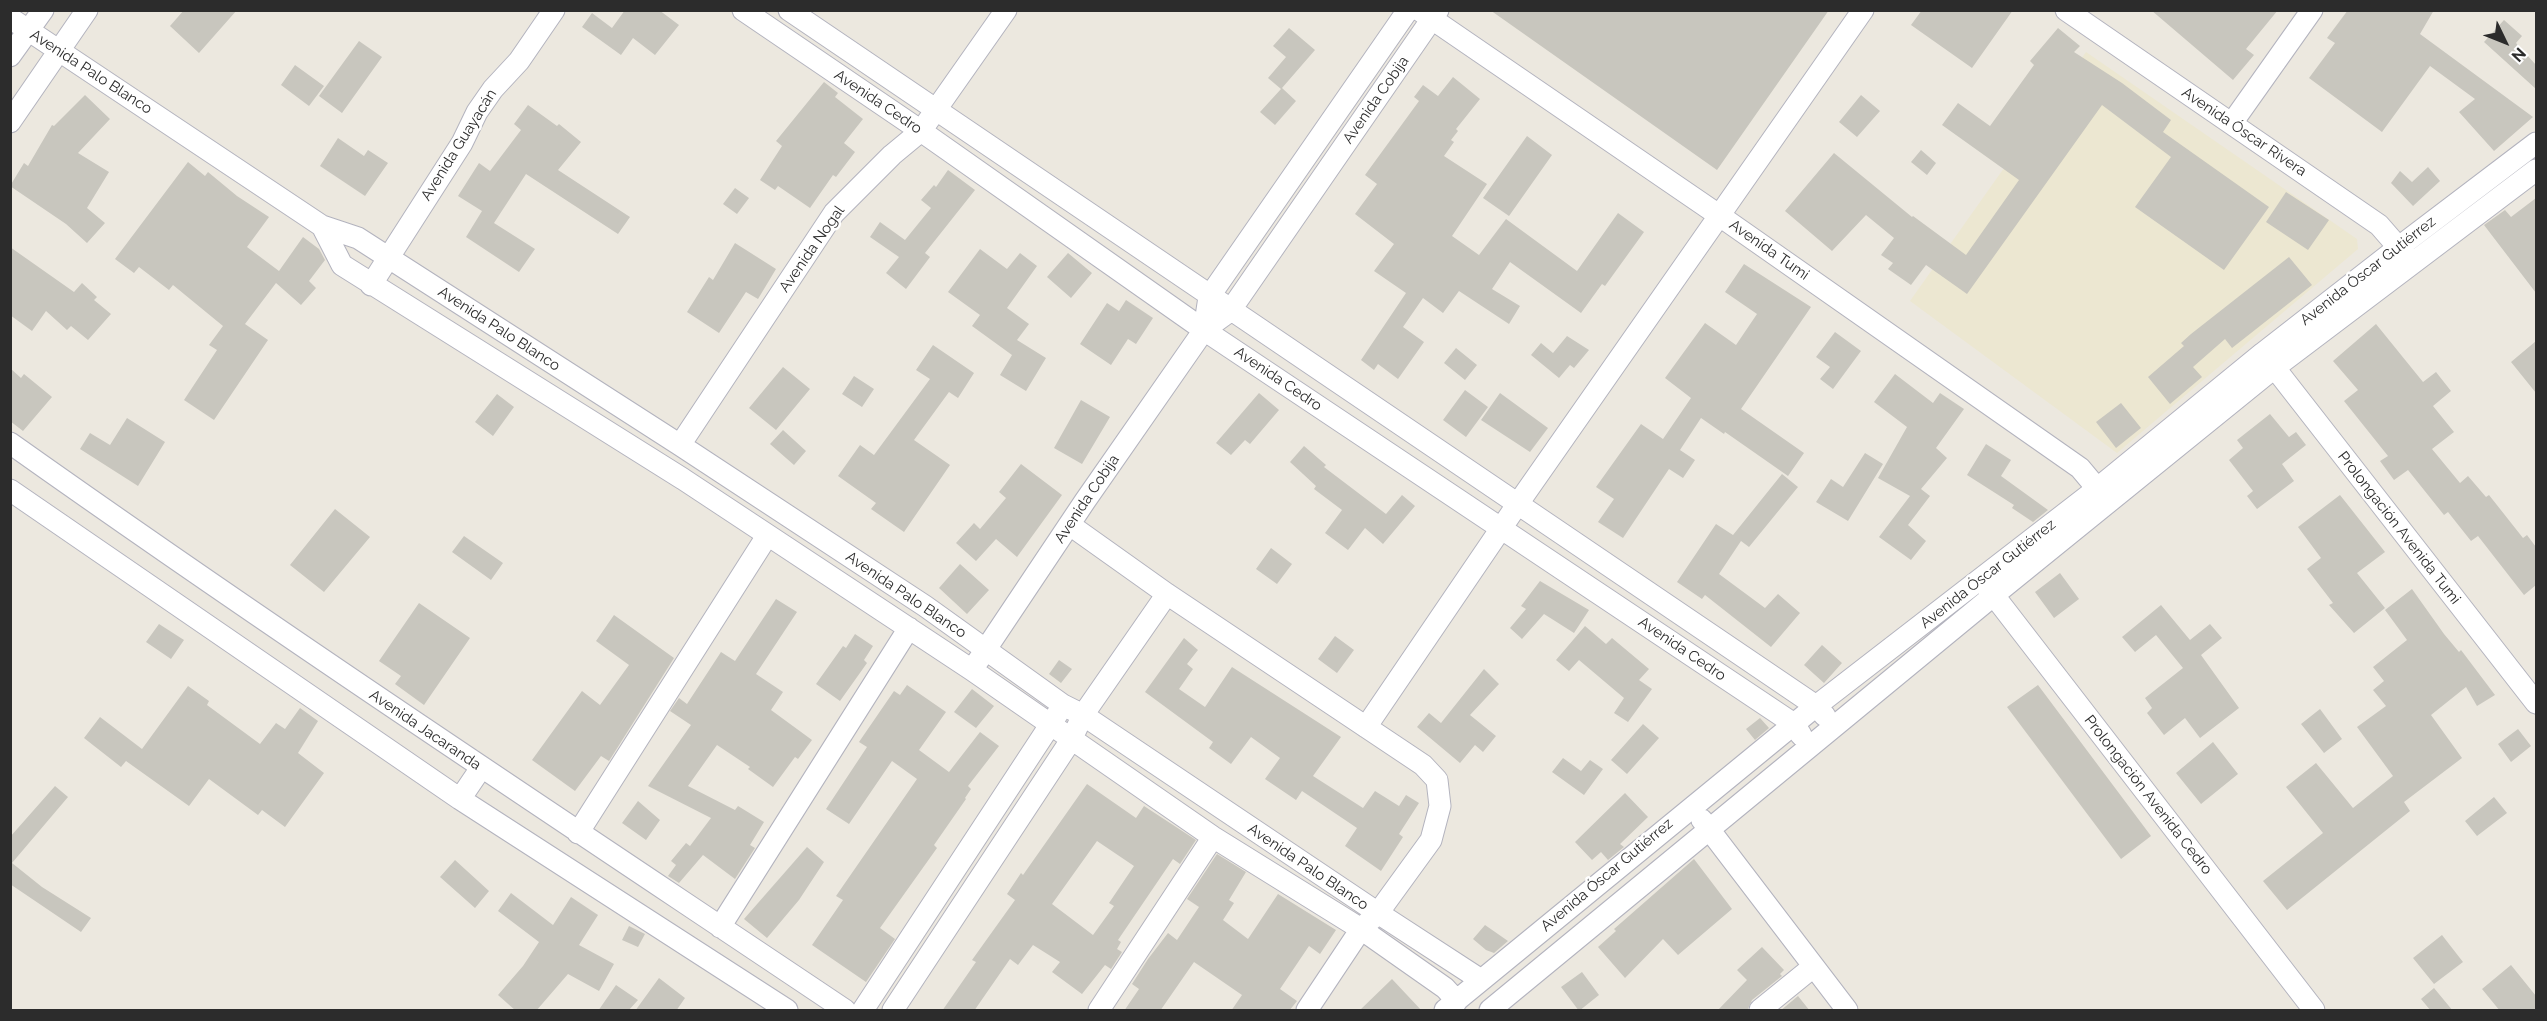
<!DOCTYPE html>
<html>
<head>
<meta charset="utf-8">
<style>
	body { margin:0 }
	#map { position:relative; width:2547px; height:1021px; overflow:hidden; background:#ece8df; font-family:Raleway,sans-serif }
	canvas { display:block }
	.frame { position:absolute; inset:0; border:12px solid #2c2c2c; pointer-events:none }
	.north { position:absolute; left:2475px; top:12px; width:60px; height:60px; -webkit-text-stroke:4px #fff; paint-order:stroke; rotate:133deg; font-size:16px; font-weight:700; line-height:24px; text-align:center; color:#2c2c2c }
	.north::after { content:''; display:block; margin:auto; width:21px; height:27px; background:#2c2c2c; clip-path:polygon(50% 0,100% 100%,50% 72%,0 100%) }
</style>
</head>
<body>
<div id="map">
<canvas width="2547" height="1021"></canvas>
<div class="frame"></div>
<div class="north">N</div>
</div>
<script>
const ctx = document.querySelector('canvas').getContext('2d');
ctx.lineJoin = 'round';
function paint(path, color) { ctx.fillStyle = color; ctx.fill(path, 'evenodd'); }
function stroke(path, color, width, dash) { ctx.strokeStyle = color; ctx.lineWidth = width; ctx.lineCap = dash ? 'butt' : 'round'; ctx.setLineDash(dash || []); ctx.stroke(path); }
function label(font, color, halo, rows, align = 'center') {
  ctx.font = font + ' Raleway,sans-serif'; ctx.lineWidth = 5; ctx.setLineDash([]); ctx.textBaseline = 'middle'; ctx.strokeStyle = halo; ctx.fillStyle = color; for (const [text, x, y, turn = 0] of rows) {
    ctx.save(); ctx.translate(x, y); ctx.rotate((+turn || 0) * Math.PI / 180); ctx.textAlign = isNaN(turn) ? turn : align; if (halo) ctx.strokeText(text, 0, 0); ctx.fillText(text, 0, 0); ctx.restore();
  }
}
paint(new Path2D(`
	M 2086,52 L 2357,239 L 2358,249 L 2117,453 L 1910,301 Z`), '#ece7d1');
paint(new Path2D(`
	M 184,10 L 237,10 L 199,53 L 170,26 Z
	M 625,10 L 659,10 L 679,25 L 655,55 L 633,38 L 621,55 L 582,27 L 592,13 L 612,28 Z
	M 1490,10 L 1829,10 L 1717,170 Z
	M 1922,10 L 2013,10 L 1972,68 L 1911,25 Z
	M 2151,10 L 2278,10 L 2246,49 L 2254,55 L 2233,80 Z
	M 2348,10 L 2434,10 L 2420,34 L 2533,117 L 2494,151 L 2459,112 L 2475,99 L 2430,66 L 2382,132 L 2309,78 L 2335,43 L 2327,38 Z
	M 2504,20 L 2522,36 L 2516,43 L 2536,65 L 2536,89 L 2484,42 Z
	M 1289,28 L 1315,50 L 1282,88 L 1296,101 L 1275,125 L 1260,112 L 1281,89 L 1268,78 L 1286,57 L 1273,46 Z
	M 2058,28 L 2080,46 L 2074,52 L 2122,83 L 2171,120 L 2163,132 L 2269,207 L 2224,270 L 2135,207 L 2171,157 L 2102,105 L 1967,294 L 1926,265 L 1911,285 L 1888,269 L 1893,263 L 1881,255 L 1894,238 L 1866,215 L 1832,251 L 1785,211 L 1834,153 L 1912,217 L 1913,216 L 1966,255 L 2019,180 L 1942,125 L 1958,103 L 1990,126 L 2034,65 L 2030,61 Z
	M 359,41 L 382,57 L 342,113 L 319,96 Z
	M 295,65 L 324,86 L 309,106 L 281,85 Z
	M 1453,77 L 1480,99 L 1456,129 L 1458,131 L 1451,140 L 1454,142 L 1444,156 L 1487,184 L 1452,236 L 1479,255 L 1506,219 L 1577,271 L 1618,213 L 1644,232 L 1605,286 L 1602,284 L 1581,313 L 1510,262 L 1492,289 L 1520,306 L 1509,324 L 1459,291 L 1443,313 L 1423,298 L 1403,327 L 1424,342 L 1398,379 L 1378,364 L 1374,370 L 1361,360 L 1406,293 L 1374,271 L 1394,244 L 1355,214 L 1377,184 L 1365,175 L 1419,101 L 1414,97 L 1423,85 L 1438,96 Z
	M 824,82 L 838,93 L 835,97 L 863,119 L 844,143 L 855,152 L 836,177 L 833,175 L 810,208 L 778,186 L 775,190 L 760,180 L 782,146 L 776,141 Z
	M 85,95 L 110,119 L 78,153 L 109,172 L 87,208 L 105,223 L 87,243 L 66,224 L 10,186 L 24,163 L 28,166 L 52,125 L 54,126 Z
	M 1861,95 L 1880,111 L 1857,137 L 1839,122 Z
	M 528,105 L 557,126 L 559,124 L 581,142 L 558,170 L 630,217 L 618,234 L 526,174 L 494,223 L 535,249 L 519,272 L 466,237 L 482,211 L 458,196 L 479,163 L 490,171 L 521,130 L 514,124 Z
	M 1527,136 L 1552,155 L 1509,216 L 1483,198 Z
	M 338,138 L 364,156 L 368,150 L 388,163 L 365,196 L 320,166 Z
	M 1921,150 L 1936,163 L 1927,175 L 1911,162 Z
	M 188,162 L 205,176 L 208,172 L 237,196 L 269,217 L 247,247 L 279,271 L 303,237 L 319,249 L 325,260 L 309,281 L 316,288 L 301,305 L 276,283 L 245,324 L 268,340 L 214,420 L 184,400 L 217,350 L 209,345 L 223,326 L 173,285 L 169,290 L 139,267 L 134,273 L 115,259 Z
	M 2428,167 L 2440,181 L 2413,206 L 2391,183 L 2400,171 L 2412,182 Z
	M 948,170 L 975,190 L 925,253 L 930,257 L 906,289 L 886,273 L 899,257 L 870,237 L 880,222 L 905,240 L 931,208 L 921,200 L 934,185 L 936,187 Z
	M 735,188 L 749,198 L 737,214 L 723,204 Z
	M 2286,192 L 2329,220 L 2308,250 L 2266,222 Z
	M 2536,198 L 2536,293 L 2484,225 L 2505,210 L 2511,217 Z
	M 735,243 L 776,269 L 758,299 L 746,292 L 719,333 L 687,312 L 709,277 L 713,280 Z
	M 10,247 L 74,292 L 82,283 L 97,297 L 94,300 L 111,314 L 88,340 L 71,326 L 67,330 L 46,311 L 32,331 L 10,315 Z
	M 980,249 L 1007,269 L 1020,253 L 1037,266 L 1007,308 L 1029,324 L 1017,340 L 1046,358 L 1026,391 L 1000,375 L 1012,355 L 972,326 L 980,315 L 948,292 Z
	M 1068,253 L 1092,273 L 1071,298 L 1047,277 Z
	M 2289,257 L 2312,285 L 2232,348 L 2225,339 L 2193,367 L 2202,377 L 2170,404 L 2148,377 L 2184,346 L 2181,343 L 2191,334 Z
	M 1744,264 L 1811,307 L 1741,409 L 1804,453 L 1788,476 L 1725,432 L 1724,434 L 1701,418 L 1680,450 L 1695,460 L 1683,478 L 1669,469 L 1623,538 L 1598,522 L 1614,499 L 1596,487 L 1641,424 L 1663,439 L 1691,398 L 1665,378 L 1705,323 L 1736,345 L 1757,314 L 1725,292 Z
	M 1126,300 L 1153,318 L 1136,344 L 1128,339 L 1111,365 L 1080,344 L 1107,303 L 1119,311 Z
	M 2376,324 L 2423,382 L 2436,372 L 2451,391 L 2433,406 L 2454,432 L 2432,449 L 2460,483 L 2468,476 L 2486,497 L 2489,495 L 2523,538 L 2527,535 L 2536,547 L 2536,585 L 2524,595 L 2478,536 L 2471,541 L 2448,512 L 2444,515 L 2408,470 L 2394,480 L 2380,461 L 2388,456 L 2344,401 L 2358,390 L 2333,361 Z
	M 1835,332 L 1861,351 L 1833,389 L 1820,379 L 1830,367 L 1816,357 Z
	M 1567,336 L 1589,350 L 1574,368 L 1570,365 L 1559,378 L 1531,355 L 1541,343 L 1553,353 Z
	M 2536,341 L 2536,393 L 2511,362 Z
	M 933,345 L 974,373 L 958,398 L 949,392 L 914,440 L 950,465 L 904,532 L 871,509 L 876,503 L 838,476 L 860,445 L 874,455 L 930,379 L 916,370 Z
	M 1456,348 L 1477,365 L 1465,380 L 1444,363 Z
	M 783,367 L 810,389 L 776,430 L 749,408 Z
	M 10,368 L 21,378 L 24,374 L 52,397 L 23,431 L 10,421 Z
	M 1895,374 L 1933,403 L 1940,393 L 1964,409 L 1936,448 L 1947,458 L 1921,489 L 1930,496 L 1908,525 L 1926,541 L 1911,560 L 1879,537 L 1910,496 L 1878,478 L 1907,427 L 1874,402 Z
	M 854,376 L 874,389 L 862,407 L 842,394 Z
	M 1465,390 L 1488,407 L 1466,437 L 1443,420 Z
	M 1259,393 L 1279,410 L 1250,444 L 1245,440 L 1231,455 L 1216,443 Z
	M 1500,393 L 1548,428 L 1530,452 L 1481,420 Z
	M 497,394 L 514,407 L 493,436 L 475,422 Z
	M 1081,400 L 1110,417 L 1082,464 L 1054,448 Z
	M 2121,403 L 2141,428 L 2116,448 L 2096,422 Z
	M 2270,414 L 2289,437 L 2296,432 L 2306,445 L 2282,464 L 2294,481 L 2257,509 L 2247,496 L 2253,491 L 2229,460 L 2243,448 L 2237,440 Z
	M 127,418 L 165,442 L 138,486 L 80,449 L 90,433 L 110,445 Z
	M 783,430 L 806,451 L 794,465 L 770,444 Z
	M 1986,444 L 2011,460 L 2001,476 L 2048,510 L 2033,522 L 2012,508 L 2014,505 L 1967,475 Z
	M 1304,446 L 1326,465 L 1324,467 L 1386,514 L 1402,495 L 1415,506 L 1383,544 L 1365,528 L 1348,550 L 1325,533 L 1342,510 L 1314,489 L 1316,486 L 1290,462 Z
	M 1865,453 L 1883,464 L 1848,521 L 1816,502 L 1831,479 L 1843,487 Z
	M 1021,464 L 1062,495 L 1017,557 L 996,539 L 976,561 L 956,543 L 974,523 L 980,529 L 1006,498 L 999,492 Z
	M 1782,474 L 1798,487 L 1749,547 L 1741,541 L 1719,574 L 1765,608 L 1778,594 L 1800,613 L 1771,647 L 1705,595 L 1702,599 L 1677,582 L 1716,524 L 1733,535 Z
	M 2340,495 L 2385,552 L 2357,573 L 2385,608 L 2354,633 L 2329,605 L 2333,603 L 2307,569 L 2321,558 L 2298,527 Z
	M 335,509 L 370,537 L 324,592 L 290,565 Z
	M 464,536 L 503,563 L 491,580 L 452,552 Z
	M 1271,548 L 1292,564 L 1277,584 L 1256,569 Z
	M 960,564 L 989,590 L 967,614 L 939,588 Z
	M 2060,573 L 2079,599 L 2054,618 L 2035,592 Z
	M 1540,581 L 1589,610 L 1574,633 L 1544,614 L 1522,639 L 1510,628 L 1526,609 L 1521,606 Z
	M 2412,589 L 2444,634 L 2459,652 L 2461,650 L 2495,695 L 2477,706 L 2466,687 L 2431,715 L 2462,758 L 2404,802 L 2410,811 L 2287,910 L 2263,881 L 2323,833 L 2286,787 L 2316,763 L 2353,808 L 2393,776 L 2357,727 L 2386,706 L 2373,690 L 2384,681 L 2373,667 L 2407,640 L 2385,610 Z
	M 776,599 L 797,612 L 756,674 L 783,692 L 771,710 L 812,740 L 798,759 L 795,757 L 773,787 L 748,769 L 750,767 L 717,745 L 688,786 L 735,810 L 738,806 L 764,822 L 750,845 L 755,848 L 735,879 L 703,855 L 679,883 L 668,876 L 676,865 L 671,861 L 686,843 L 690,846 L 711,818 L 648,786 L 691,725 L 670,711 L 679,698 L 687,704 L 721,652 L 735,661 Z
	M 419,603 L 470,638 L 424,705 L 395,684 L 401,676 L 379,661 Z
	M 2161,605 L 2190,640 L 2210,624 L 2222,638 L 2201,655 L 2239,708 L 2200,738 L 2185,718 L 2164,735 L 2147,713 L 2152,708 L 2145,698 L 2183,668 L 2156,635 L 2135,652 L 2122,637 Z
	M 614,615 L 674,658 L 609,761 L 601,756 L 575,791 L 532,760 L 582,691 L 600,705 L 629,665 L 596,641 Z
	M 159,624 L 184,640 L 171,659 L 146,642 Z
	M 1585,626 L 1606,644 L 1612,638 L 1649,669 L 1639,680 L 1652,689 L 1628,722 L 1614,713 L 1624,698 L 1579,660 L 1569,671 L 1556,660 Z
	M 855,634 L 873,646 L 864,660 L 867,663 L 840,701 L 816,684 L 843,646 L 846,648 Z
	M 1335,636 L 1354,650 L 1337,673 L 1318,659 Z
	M 1184,638 L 1198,650 L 1187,664 L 1193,669 L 1179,689 L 1205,707 L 1232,667 L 1341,737 L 1313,776 L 1363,808 L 1375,791 L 1399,806 L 1406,795 L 1419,803 L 1399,834 L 1403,837 L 1381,871 L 1345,846 L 1357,828 L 1302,791 L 1296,800 L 1265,779 L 1280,758 L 1251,737 L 1231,764 L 1209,748 L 1213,742 L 1145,692 Z
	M 1822,645 L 1842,663 L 1824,683 L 1804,665 Z
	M 1059,660 L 1072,669 L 1061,683 L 1049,674 Z
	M 1484,669 L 1499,684 L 1470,715 L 1496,736 L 1483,752 L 1475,745 L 1460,763 L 1417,727 L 1429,713 L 1441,723 Z
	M 907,685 L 946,712 L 919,750 L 949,772 L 980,732 L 999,746 L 968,786 L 971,789 L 965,798 L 966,799 L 934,845 L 937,848 L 880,928 L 895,939 L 866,982 L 812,945 L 843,900 L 836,896 L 917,779 L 892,761 L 849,824 L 826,809 L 867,747 L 859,742 L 894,691 L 900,695 Z
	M 2038,685 L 2151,836 L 2121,859 L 2007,707 Z
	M 188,686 L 209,701 L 207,705 L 260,744 L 276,723 L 285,729 L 300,708 L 318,721 L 298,753 L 324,773 L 285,827 L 262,810 L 258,815 L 209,779 L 189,806 L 126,761 L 121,767 L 84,738 L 100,717 L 142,749 Z
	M 972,689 L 994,706 L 976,728 L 954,712 Z
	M 2320,709 L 2342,739 L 2324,753 L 2301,724 Z
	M 1760,718 L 1769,728 L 1755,740 L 1746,729 Z
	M 1643,724 L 1659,738 L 1627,774 L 1611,760 Z
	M 2518,729 L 2531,746 L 2511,762 L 2498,744 Z
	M 2213,742 L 2238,774 L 2201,804 L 2176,773 Z
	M 1563,758 L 1581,771 L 1590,760 L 1603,769 L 1584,795 L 1552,772 Z
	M 1087,784 L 1136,818 L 1144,806 L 1196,840 L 1180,864 L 1173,859 L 1118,940 L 1121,942 L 1117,949 L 1122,952 L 1111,969 L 1105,965 L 1082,994 L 1052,972 L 1060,962 L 1033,945 L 1018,965 L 1010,959 L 974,1011 L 942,1011 L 976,962 L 972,960 L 1015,900 L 1007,894 L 1021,873 L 1023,875 ZM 1097,841 L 1134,866 L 1109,903 L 1114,906 L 1093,935 L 1052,904 Z
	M 55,786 L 68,797 L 12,863 L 42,887 L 91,918 L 81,932 L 10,884 L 10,837 Z
	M 1625,793 L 1648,817 L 1620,844 L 1624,847 L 1608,860 L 1601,852 L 1592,860 L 1575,842 Z
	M 2494,797 L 2507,813 L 2477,836 L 2465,821 Z
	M 638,801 L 660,820 L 646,840 L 622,823 Z
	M 807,847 L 824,862 L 799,900 L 767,938 L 744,919 Z
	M 1217,854 L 1246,872 L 1229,900 L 1234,903 L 1223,920 L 1248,939 L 1278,894 L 1336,930 L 1320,954 L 1309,946 L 1280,989 L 1297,1001 L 1289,1011 L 1231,1011 L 1242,995 L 1194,962 L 1160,1011 L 1124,1011 L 1139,989 L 1132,984 L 1148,959 L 1168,933 L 1177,940 L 1199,907 L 1187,899 Z
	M 1694,859 L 1732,909 L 1678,955 L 1663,939 L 1625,978 L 1598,947 L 1616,931 L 1614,929 Z
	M 455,860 L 489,891 L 475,908 L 440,877 Z
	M 511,893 L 553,925 L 571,897 L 598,915 L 579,945 L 614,964 L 599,991 L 568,974 L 536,1011 L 516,1011 L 498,995 L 523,966 L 539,942 L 498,911 Z
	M 1485,925 L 1508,941 L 1494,953 L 1486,950 L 1473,939 Z
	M 629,926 L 645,934 L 638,947 L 622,940 Z
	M 2442,935 L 2463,962 L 2434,984 L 2413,958 Z
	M 1762,947 L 1784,970 L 1780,974 L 1782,976 L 1752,1000 L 1747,1011 L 1717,1011 L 1747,980 L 1737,970 Z
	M 2511,965 L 2536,996 L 2536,1011 L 2500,1011 L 2482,989 Z
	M 1582,972 L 1599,995 L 1579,1011 L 1561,987 Z
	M 659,978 L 685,998 L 676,1011 L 635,1011 Z
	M 1392,979 L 1422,1011 L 1359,1011 Z
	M 616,985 L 638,1000 L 628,1011 L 598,1011 Z
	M 2434,988 L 2453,1011 L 2431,1011 L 2421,999 Z
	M 1798,996 L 1810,1011 L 1780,1011 Z`), '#c8c6be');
const minor = new Path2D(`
	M 743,10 L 921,131 L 1204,330 L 1794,724 L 1801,735
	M 789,10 L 1816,706 L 1825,716
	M 1408,10 L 1209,297 L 1204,330 L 1230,311 L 1438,10
	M 1419,10 L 1720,216 L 2080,468 L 2106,499
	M 2066,10 L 2379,225 L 2406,256
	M 10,18 L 322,226 L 358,238 L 680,445 L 925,606 L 1063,705 L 1083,715 L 1378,913 L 1481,980
	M 10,56 L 43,10
	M 10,122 L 87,10
	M 2232,123 L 2312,10
	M 322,226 L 342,265 L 683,479 L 972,670 L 1213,837 L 1361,929 L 1445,988 L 1457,1001
	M 371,285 L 462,143 L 477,112 L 493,89 L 519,61 L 554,10
	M 2267,358 L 2536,703
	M 10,443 C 285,638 566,823 845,1010
	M 680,445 L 834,213 L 892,155 L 921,131 L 1006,10
	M 10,490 L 460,799 L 787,1010
	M 1070,525 L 1167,594 L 1423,765 L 1437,780 L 1440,806 L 1431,840 L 1378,913 L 1361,929 L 1307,1010
	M 1985,584 L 2314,1010
	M 978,661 L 1085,501 L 1204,330
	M 1366,727 L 1517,505 L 1863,10
	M 460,799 L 481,768
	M 1702,820 L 1847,1010
	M 578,833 L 767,536
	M 720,927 L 909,628
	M 863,1010 L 1058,713
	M 893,1010 L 1071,740 L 1083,715 L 1167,594
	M 1099,1010 L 1213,837
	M 1445,1010 L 1816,706 L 2098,488 L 2263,353 L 2399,247 L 2536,143
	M 1490,1010 L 1994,595 L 2274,368 L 2536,170
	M 1760,1010 L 1813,967`);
stroke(minor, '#b3b3be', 23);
stroke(minor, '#fff', 21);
label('15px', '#2c2c2c', '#fff', [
	["Avenida Palo Blanco",91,72,33],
	["Avenida Cobija",1376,100,-55],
	["Avenida Cedro",878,102,34],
	["Avenida Óscar Rivera",2244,132,34],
	["Avenida Guayacán",459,145,-58],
	["Avenida Nogal",812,249,-55],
	["Avenida Tumi",1769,250,35],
	["Avenida Óscar Gutiérrez",2368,271,-38],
	["Avenida Palo Blanco",499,329,33],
	["Avenida Cedro",1278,379,34],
	["Avenida Cobija",1087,499,-56],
	["Prolongación Avenida Tumi",2399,528,52],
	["Avenida Óscar Gutiérrez",1988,574,-38],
	["Avenida Palo Blanco",906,595,34],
	["Avenida Cedro",1682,649,34],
	["Avenida Jacaranda",425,730,34],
	["Prolongación Avenida Cedro",2148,795,52],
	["Avenida Palo Blanco",1308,867,34],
	["Avenida Óscar Gutiérrez",1607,875,-40]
]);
</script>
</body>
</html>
